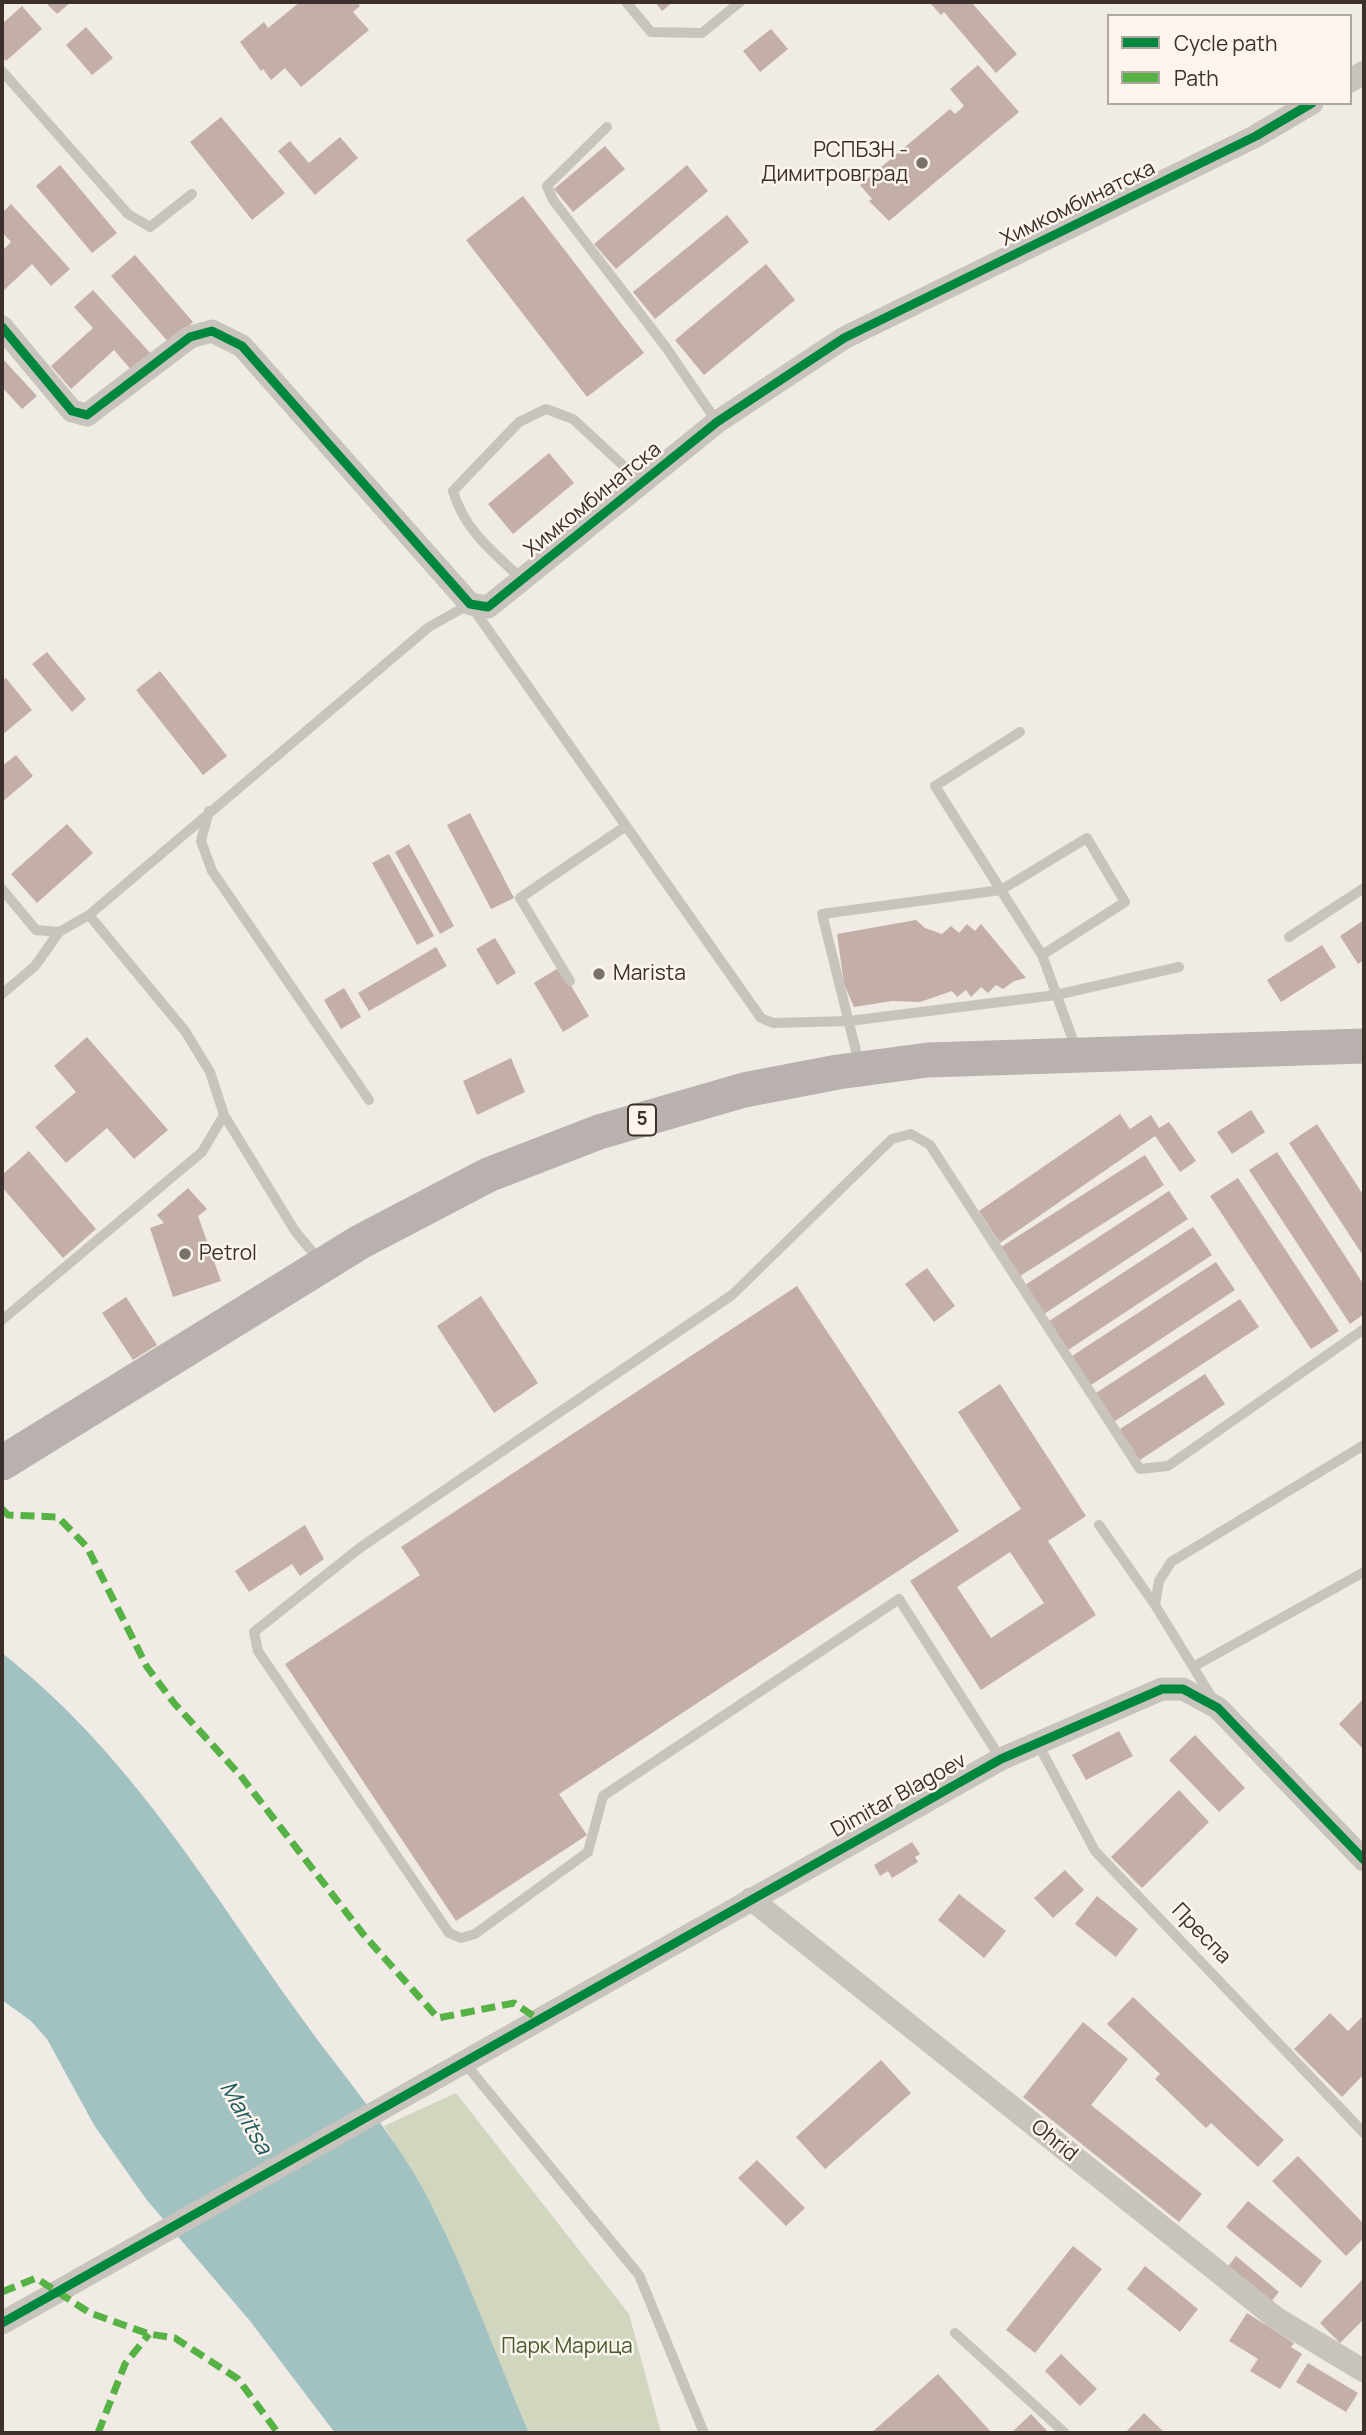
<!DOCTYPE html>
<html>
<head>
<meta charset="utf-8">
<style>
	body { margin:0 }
	#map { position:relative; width:1366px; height:2435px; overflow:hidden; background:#f0ebe5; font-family:Manrope,sans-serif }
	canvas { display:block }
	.frame { position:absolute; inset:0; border:4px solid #3b302b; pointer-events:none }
	.legend { position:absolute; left:1107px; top:14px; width:245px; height:91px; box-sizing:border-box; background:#fbf5ee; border:2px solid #aea6a0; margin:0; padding:9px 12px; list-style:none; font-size:21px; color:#3b302b }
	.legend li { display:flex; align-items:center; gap:14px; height:35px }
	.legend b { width:35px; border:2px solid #aea6a0 }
</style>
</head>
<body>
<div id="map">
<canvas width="1366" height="2435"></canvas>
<div class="frame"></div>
<ul class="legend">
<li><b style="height:9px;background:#00873e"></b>Cycle path</li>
<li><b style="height:9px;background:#57b246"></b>Path</li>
</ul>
</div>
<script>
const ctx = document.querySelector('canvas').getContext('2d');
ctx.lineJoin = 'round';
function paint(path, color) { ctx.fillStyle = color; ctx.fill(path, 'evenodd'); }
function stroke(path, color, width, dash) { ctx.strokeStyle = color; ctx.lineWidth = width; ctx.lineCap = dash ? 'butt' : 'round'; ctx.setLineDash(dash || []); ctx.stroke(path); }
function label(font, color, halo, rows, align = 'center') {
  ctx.font = font + ' Manrope,sans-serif'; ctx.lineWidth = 5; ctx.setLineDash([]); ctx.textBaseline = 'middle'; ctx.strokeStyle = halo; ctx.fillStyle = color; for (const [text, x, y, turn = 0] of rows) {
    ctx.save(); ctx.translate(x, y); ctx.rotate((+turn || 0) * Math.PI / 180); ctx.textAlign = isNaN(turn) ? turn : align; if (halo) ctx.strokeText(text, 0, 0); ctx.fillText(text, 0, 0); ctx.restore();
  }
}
paint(new Path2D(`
	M 456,2093 L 629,2314 L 661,2433 L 529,2433 L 436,2213 L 384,2126 Z`), '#d1d6bf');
paint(new Path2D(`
	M 2,1653 C 127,1751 202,1878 293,2006 C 341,2075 399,2137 436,2214 C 471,2285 498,2361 529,2433 L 335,2433 L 250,2321 L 146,2199 L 94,2125 L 47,2039 L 31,2021 L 2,2000 Z`), '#a1c2c1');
paint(new Path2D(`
	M 45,2 L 71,2 L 57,14 Z
	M 300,2 L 357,2 L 360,6 L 353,12 L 369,30 L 301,87 L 285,68 L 271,80 L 263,69 L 261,71 L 240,42 L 264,22 L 268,28 Z
	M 655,2 L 673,2 L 662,11 Z
	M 929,2 L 971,2 L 1017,54 L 996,73 L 944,12 L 941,15 Z
	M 22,6 L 42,29 L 6,61 L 2,57 L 2,24 Z
	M 86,27 L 113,58 L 92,75 L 66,45 Z
	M 771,29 L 788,49 L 760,72 L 743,51 Z
	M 978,65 L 1019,112 L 889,221 L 869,201 L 872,199 L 860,185 L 950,109 L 955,114 L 964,106 L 950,89 Z
	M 221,117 L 285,193 L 252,220 L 190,142 Z
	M 340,137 L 358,158 L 315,195 L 278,151 L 290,141 L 309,163 Z
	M 605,146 L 625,169 L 573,212 L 554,189 Z
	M 60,165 L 117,233 L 92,253 L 36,186 Z
	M 687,165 L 708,191 L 616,269 L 594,244 Z
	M 523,196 L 644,353 L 587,397 L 466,240 Z
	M 11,204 L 70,269 L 51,286 L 32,264 L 2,292 L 2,251 L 11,242 L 2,232 L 2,213 Z
	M 727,215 L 749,242 L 655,319 L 633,292 Z
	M 135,255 L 193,322 L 169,343 L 111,276 Z
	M 766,264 L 795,300 L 704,375 L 675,340 Z
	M 93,290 L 152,355 L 133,372 L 114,350 L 71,389 L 51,366 L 93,328 L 74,307 Z
	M 2,358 L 37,396 L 22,409 L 2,387 Z
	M 549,453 L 574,483 L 513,534 L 488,504 Z
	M 47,652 L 86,699 L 72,712 L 32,664 Z
	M 160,671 L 227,756 L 203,775 L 136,690 Z
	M 6,678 L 32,710 L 2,735 L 2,681 Z
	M 16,755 L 33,776 L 2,802 L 2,766 Z
	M 470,813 L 514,898 L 491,909 L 447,825 Z
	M 67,824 L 93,853 L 37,903 L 11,874 Z
	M 409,844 L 454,926 L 440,934 L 395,852 Z
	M 389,854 L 434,936 L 417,945 L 372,863 Z
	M 916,920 L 925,928 L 942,934 L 951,926 L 959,933 L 967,924 L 975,931 L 981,924 L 1026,978 L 1014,981 L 1003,989 L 996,985 L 988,993 L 981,987 L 971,997 L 966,990 L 957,997 L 952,991 L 920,1002 L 892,1001 L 854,1007 L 844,984 L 837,934 Z
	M 1364,920 L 1364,960 L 1358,964 L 1340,936 Z
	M 495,938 L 516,973 L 497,985 L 476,949 Z
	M 1322,945 L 1336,967 L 1281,1002 L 1267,980 Z
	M 436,947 L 447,966 L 369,1011 L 358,993 Z
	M 560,967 L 589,1016 L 563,1032 L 534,983 Z
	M 344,988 L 361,1017 L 341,1029 L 324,1000 Z
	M 87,1037 L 168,1130 L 134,1159 L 107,1128 L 66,1163 L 35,1127 L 76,1092 L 54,1066 Z
	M 511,1058 L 525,1092 L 477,1115 L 463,1081 Z
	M 1251,1110 L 1265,1132 L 1232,1154 L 1217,1132 Z
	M 1120,1114 L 1130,1129 L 1151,1115 L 1159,1128 L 1169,1122 L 1196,1161 L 1180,1172 L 1155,1136 L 1000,1243 L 979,1211 Z
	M 1317,1124 L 1364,1196 L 1364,1257 L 1289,1143 Z
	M 29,1151 L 96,1229 L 63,1258 L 2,1187 L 2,1175 Z
	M 1277,1152 L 1364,1285 L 1364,1314 L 1350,1324 L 1249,1170 Z
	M 1145,1155 L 1164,1185 L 1020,1276 L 1001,1247 Z
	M 1238,1178 L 1339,1331 L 1311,1349 L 1210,1196 Z
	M 188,1188 L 207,1209 L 198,1216 L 221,1281 L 173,1297 L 150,1228 L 164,1223 L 157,1215 Z
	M 1169,1191 L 1188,1219 L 1041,1316 L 1022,1287 Z
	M 1193,1227 L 1212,1255 L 1065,1352 L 1046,1323 Z
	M 1216,1262 L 1235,1290 L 1088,1387 L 1069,1358 Z
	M 927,1268 L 955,1306 L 934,1322 L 905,1284 Z
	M 797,1286 L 959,1531 L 559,1794 L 587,1835 L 456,1921 L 285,1664 L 420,1575 L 401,1547 Z
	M 481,1296 L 538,1383 L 494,1413 L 437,1326 Z
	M 126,1297 L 157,1345 L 133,1360 L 102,1313 Z
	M 1240,1299 L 1259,1327 L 1112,1423 L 1093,1395 Z
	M 1205,1374 L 1225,1404 L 1137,1462 L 1117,1431 Z
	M 1000,1384 L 1086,1516 L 1048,1541 L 1096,1615 L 981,1690 L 910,1581 L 1021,1509 L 958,1412 ZM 1010,1552 L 1044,1603 L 991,1638 L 957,1587 Z
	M 305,1525 L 324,1559 L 300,1576 L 292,1564 L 249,1592 L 235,1571 Z
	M 1364,1698 L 1364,1750 L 1339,1724 Z
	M 1119,1731 L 1133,1756 L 1086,1780 L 1072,1755 Z
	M 1195,1735 L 1245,1788 L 1219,1812 L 1169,1760 Z
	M 1179,1790 L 1209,1822 L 1142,1888 L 1111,1857 Z
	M 912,1842 L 920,1854 L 915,1857 L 918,1862 L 892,1878 L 888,1871 L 880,1876 L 874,1865 Z
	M 1065,1870 L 1084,1890 L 1053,1918 L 1034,1898 Z
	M 959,1894 L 1006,1931 L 984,1958 L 938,1920 Z
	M 1097,1896 L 1138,1929 L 1116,1957 L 1075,1924 Z
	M 1133,1997 L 1284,2140 L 1258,2167 L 1211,2123 L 1206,2128 L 1155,2079 L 1160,2074 L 1107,2024 Z
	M 1330,2013 L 1348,2031 L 1364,2015 L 1364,2074 L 1342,2097 L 1294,2049 Z
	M 1083,2022 L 1128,2059 L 1091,2105 L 1202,2194 L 1179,2222 L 1023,2097 Z
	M 881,2060 L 911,2093 L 825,2169 L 796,2137 Z
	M 1298,2156 L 1364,2224 L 1364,2238 L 1346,2256 L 1272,2181 Z
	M 757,2160 L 805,2208 L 786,2226 L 738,2178 Z
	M 1248,2201 L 1322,2261 L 1301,2288 L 1226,2227 Z
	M 1073,2246 L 1102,2269 L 1035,2353 L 1006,2330 Z
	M 1236,2256 L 1279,2292 L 1269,2304 L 1226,2269 Z
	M 1145,2266 L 1198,2309 L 1180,2332 L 1127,2289 Z
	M 1364,2278 L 1364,2319 L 1340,2343 L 1320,2323 Z
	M 1247,2313 L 1294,2343 L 1291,2347 L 1302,2354 L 1280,2389 L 1250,2371 L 1258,2359 L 1229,2341 Z
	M 1061,2354 L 1097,2389 L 1080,2406 L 1045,2371 Z
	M 1308,2363 L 1358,2393 L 1346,2412 L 1296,2382 Z
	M 938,2374 L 992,2433 L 871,2433 Z
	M 1144,2413 L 1165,2433 L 1125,2433 Z
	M 1031,2414 L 1049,2433 L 1011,2433 Z`), '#c3afa7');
stroke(new Path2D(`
	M 626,2 L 651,32 L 702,33 L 740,2
	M 2,71 L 128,214 L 150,227 L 192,194
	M 607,127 L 547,186 L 553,200 L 665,346 L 717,422
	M 523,580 C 494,553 464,530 453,491 L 519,422 L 546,409 L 573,419 L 640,481
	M 1020,732 L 935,786 L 1042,955 L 1077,1051
	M 209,811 L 201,841 L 212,871 L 369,1100
	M 2,889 L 36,930 L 59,932 L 89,915 L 429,627 L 470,604 L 761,1018 L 773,1023 L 849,1021 L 1056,995 L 1179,967
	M 1289,937 L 1364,888
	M 570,981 L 520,898 L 626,826
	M 2,994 L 35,966 L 59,932
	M 859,1063 L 822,914 L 1001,890 L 1087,838 L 1125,902 L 1042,955
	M 224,1115 L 295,1231 L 319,1260
	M 2,1320 L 202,1152 L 224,1115 L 210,1072 L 185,1031 L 89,915
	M 1099,1525 L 1155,1605 L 1214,1701
	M 1155,1605 L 1159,1581 L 1171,1562 L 1364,1445
	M 1193,1667 L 1364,1572
	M 1037,1742 L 1095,1851 L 1364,2133
	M 1001,1759 L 899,1599 L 603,1796 L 588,1852 L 475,1934 L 461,1938 L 449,1933 L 258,1651 L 254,1632 L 361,1547 L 732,1295 L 892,1139 L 911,1134 L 930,1145 L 1140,1469 L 1168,1466 L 1364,1329
	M 463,2061 L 639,2275 L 704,2433
	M 955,2333 L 1065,2433`), '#c9c3be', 10);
stroke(new Path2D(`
	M 1350,81 L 1364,72
	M 2,327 L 72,411 L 87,415 L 190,337 L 212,331 L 242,346 L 470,604 L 488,607 L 717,422 L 844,338 L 1256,136 L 1312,103
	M 751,1899 L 1276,2318 L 1364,2371
	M 2,2323 L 1001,1759 L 1162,1689 L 1183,1689 L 1218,1708 L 1364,1860`), '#c9c3be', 23);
stroke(new Path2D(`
	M 2,1463 L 360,1242 L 488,1175 L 599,1132 L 744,1090 L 838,1072 L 928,1060 L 1364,1046`), '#b8b1ad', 35);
stroke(new Path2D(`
	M 2,1509 L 8,1515 L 58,1517 L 87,1547 L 147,1667 L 174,1703 L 240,1775 L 363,1934 L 438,2018 L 514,2003 L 538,2019
	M 2,2292 L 36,2278 L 90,2313 L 149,2334 L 175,2338 L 238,2379 L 278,2433
	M 98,2433 L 125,2364 L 149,2334`), '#57b246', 7, [14, 7]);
stroke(new Path2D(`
	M 2,327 L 72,411 L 87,415 L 190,337 L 212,331 L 242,346 L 470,604 L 488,607 L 717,422 L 844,338 L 1256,136 L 1312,103
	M 2,2323 L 1001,1759 L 1162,1689 L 1183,1689 L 1218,1708 L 1364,1860`), '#00873e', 9);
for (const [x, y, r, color] of [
	[922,163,7,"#7a716c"],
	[599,974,7,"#7a716c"],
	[185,1254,7,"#7a716c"]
]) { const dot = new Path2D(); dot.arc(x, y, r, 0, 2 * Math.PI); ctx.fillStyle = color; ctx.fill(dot); stroke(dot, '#fbf5ee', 2.5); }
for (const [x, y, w] of [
	[642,1120,28]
]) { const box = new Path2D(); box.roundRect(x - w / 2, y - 15.5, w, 31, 5); ctx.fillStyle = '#fbf5ee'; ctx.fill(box); stroke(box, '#3b302b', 2); }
label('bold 19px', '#3b302b', null, [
	["5",642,1120]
]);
label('21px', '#3b302b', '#fbf5ee', [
	["РСПБЗН -",908,151,"right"],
	["Димитровград",908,175,"right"],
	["Marista",613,974],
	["Petrol",199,1254]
], 'left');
label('21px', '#3b302b', '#fbf5ee', [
	["Химкомбинатска",1078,204,-26],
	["Химкомбинатска",593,500,-39],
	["Dimitar Blagoev",899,1796,-29],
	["Преспа",1201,1934,46],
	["Ohrid",1054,2141,39]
]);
label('21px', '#4a5a2e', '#fbf5ee', [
	["Парк Марица",567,2347]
]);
label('italic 23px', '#1f5a5e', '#fbf5ee', [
	["Maritsa",245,2118,60]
]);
</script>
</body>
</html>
